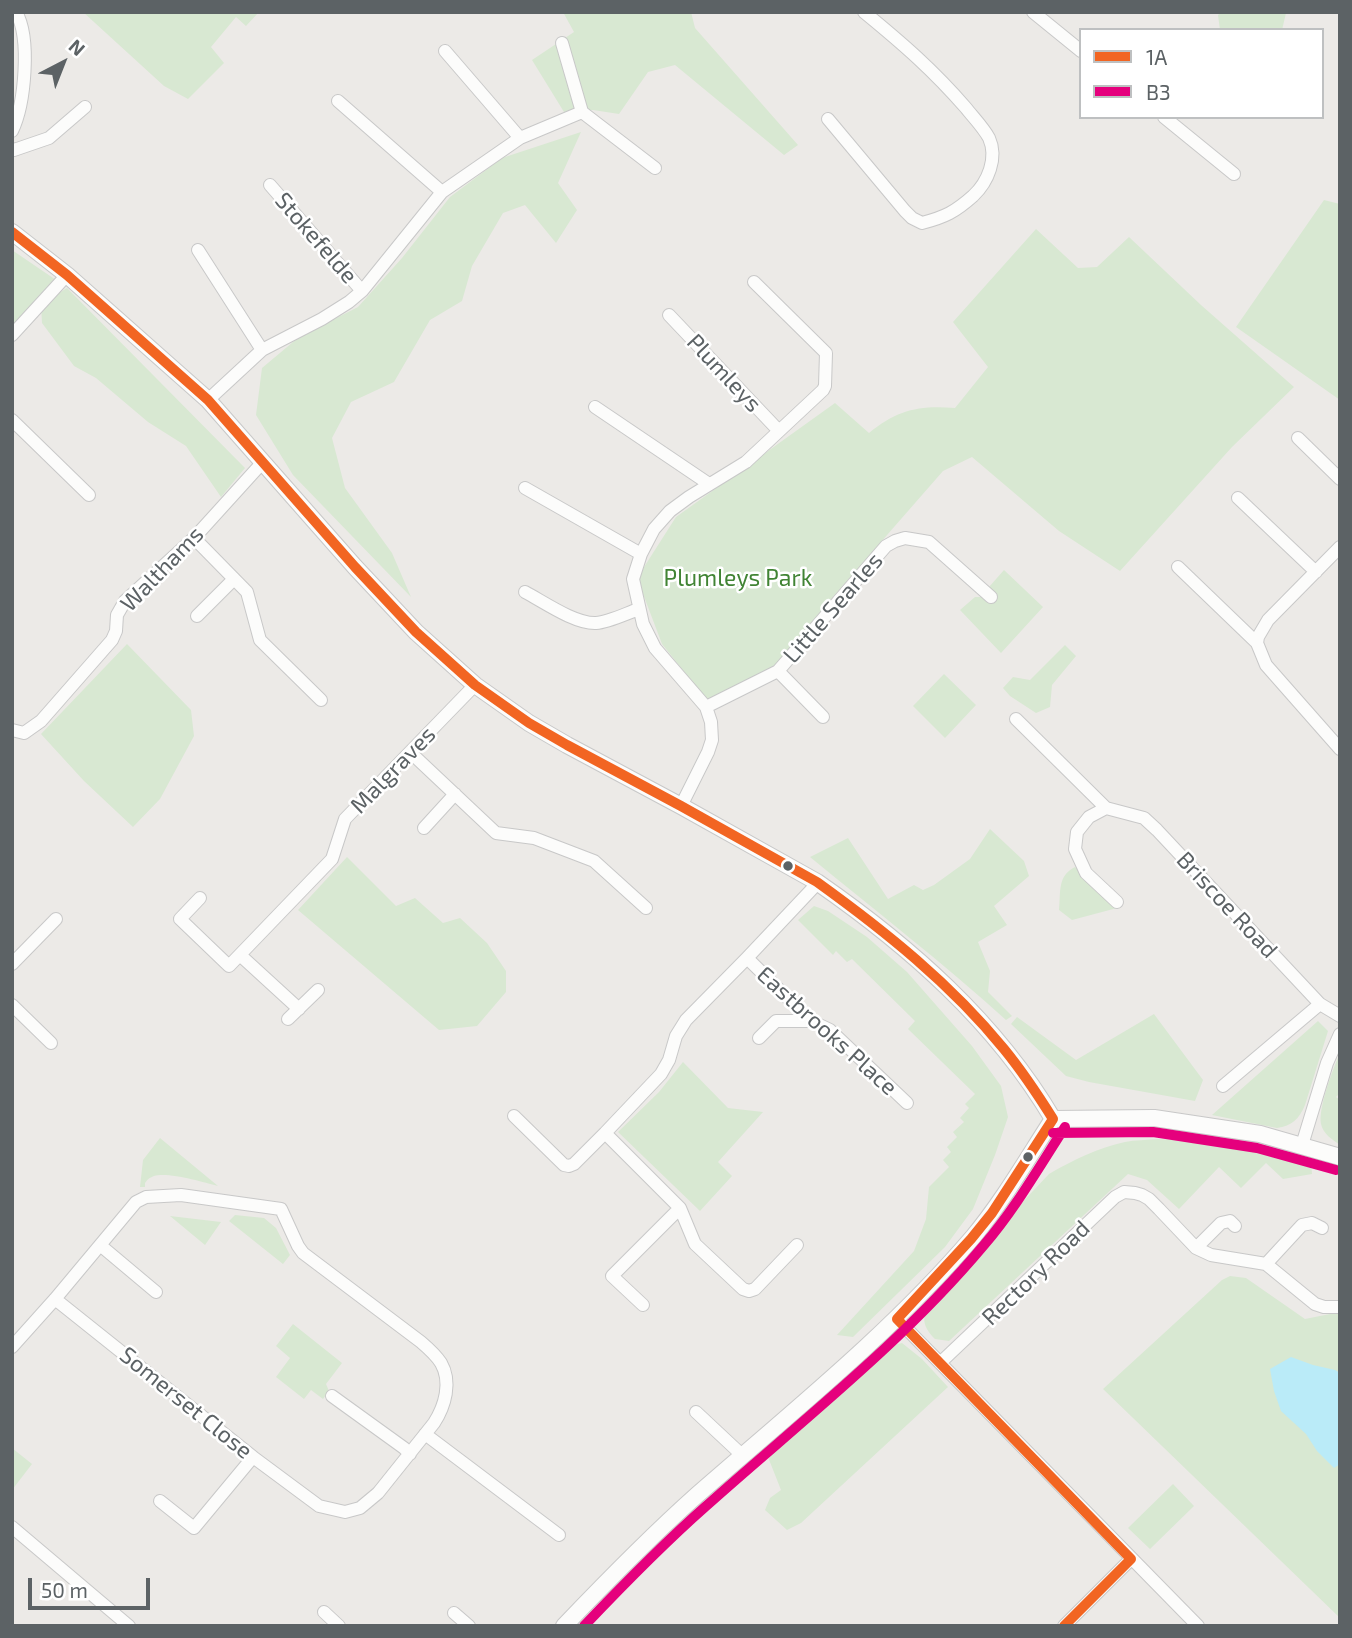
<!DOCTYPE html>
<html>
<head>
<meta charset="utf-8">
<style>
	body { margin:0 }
	#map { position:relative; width:1352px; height:1638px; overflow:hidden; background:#eceae7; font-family:"Exo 2",sans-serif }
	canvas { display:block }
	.frame { position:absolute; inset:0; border:14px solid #5c6265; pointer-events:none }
	.legend { position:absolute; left:1079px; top:28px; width:245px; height:91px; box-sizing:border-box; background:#fff; border:2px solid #bec0c1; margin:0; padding:9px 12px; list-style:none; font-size:21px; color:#5c6265 }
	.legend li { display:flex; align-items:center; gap:14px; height:35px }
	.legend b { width:35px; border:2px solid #bec0c1 }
	.north { position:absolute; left:28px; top:28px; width:70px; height:70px; -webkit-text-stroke:5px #fff; paint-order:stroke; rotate:42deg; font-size:19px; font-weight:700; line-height:28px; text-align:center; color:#5c6265 }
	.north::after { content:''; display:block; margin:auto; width:24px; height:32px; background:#5c6265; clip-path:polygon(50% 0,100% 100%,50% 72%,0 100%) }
	.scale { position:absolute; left:28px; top:1578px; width:122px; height:32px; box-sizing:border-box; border:4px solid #5c6265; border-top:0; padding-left:9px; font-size:21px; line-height:24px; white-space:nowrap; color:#5c6265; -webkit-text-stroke:5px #fff; paint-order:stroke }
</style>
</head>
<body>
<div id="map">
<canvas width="1352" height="1638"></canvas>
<div class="frame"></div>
<ul class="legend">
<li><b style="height:9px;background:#f26522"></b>1A</li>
<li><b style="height:9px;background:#e5007d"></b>B3</li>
</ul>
<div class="north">N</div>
<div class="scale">50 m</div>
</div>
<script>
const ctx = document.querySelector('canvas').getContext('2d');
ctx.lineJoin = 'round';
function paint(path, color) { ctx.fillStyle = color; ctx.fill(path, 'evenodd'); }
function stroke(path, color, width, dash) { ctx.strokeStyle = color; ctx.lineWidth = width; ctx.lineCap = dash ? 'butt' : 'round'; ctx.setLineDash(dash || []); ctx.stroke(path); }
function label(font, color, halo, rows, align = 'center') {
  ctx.font = font + ' "Exo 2",sans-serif'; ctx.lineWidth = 5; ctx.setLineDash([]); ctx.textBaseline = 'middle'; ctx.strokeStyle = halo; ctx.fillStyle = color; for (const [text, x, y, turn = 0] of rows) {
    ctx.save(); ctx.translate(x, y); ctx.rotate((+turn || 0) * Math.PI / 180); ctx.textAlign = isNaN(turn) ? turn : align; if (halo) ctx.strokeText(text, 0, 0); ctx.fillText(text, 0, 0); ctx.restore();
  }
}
paint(new Path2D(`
	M 83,12 L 259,12 L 246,26 L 236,17 L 211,47 L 224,63 L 188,99 L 164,86 Z
	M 563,12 L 691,12 L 695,28 L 798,145 L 784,155 L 675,65 L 648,72 L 619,114 L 593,110 L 564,112 L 532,60 L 574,32 Z
	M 1221,12 L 1296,12 L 1296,13 L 1286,13 L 1282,30 L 1220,30 L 1218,15 Z
	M 581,132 L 558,183 L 577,210 L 556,243 L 525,205 L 503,213 L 472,266 L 462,301 L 430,320 L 394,382 L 351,402 L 332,438 L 345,488 L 392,553 L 411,597 L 293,475 L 256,415 L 262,368 L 299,337 L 358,307 L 402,258 L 450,197 L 502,158 Z
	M 1324,200 L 1340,204 L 1340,400 L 1236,327 Z
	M 1036,229 L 1078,268 L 1097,267 L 1129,237 L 1201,305 L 1294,387 L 1232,447 L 1120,571 L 1059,531 L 972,457 L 943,471 L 832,598 L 771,670 L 709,703 L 662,644 L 637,578 L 676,517 L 835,403 L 869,433 C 897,410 919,405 955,408 L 988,367 L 953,322 Z
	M 12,250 L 56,280 L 12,328 Z
	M 67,288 L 245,468 L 221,497 L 186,446 L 148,422 L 96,378 L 74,366 L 42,323 L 41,304 Z
	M 1004,570 L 1043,607 L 1001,653 L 960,610 L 975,597 L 993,597 L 989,587 Z
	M 127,644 L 191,710 L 194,736 L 160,799 L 133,827 L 84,781 L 41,734 Z
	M 1065,645 L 1076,656 L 1052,685 L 1050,707 L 1036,713 L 1010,696 L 1003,688 L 1013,677 L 1030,680 Z
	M 944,674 L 976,705 L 945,738 L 913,706 Z
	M 990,829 L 1024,861 L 1029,876 L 994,906 L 1007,925 L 978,942 L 990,971 L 988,992 L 1012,1016 L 1006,1020 C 943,963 876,911 810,857 L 848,838 L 888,899 L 914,885 L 923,890 L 934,885 L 970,859 Z
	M 347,857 L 396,906 L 415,898 L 443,923 L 460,918 L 487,943 L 506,971 L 506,992 L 477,1026 L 439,1030 L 298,910 Z
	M 1075,867 L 1117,908 L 1072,920 L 1059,910 C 1061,892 1057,876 1075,867 Z
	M 814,906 L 828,911 L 867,937 L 907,972 L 972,1046 L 1001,1086 L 1008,1117 L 995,1155 L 973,1209 L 945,1247 L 853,1337 L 837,1335 L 914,1251 L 926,1219 L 929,1187 L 949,1167 L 943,1160 L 951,1152 L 947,1147 L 957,1137 L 953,1132 L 964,1122 L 960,1118 L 969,1108 L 965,1104 L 975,1094 L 908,1029 L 915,1021 L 852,959 L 847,962 L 836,951 L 833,955 L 798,920 Z
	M 1154,1014 L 1203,1080 L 1195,1101 L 1089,1082 L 1066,1076 L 1011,1024 L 1017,1017 L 1076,1060 Z
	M 1318,1021 L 1328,1031 L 1305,1105 C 1299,1119 1292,1126 1277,1128 L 1212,1115 Z
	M 1340,1053 L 1340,1093 L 1336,1097 L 1340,1100 L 1340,1145 C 1333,1140 1323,1134 1321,1124 C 1318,1108 1333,1069 1340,1053 Z
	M 683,1062 L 728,1108 L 763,1112 L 718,1162 L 732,1176 L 700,1211 L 618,1132 L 659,1092 Z
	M 160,1138 L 218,1186 C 202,1182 169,1172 154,1176 C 149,1178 148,1179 145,1183 L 145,1187 L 140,1187 L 143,1160 Z
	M 1158,1139 L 1220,1142 L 1311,1162 L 1312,1174 L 1283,1179 L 1266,1163 L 1241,1188 L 1219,1167 L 1179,1209 L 1147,1180 L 1128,1174 L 949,1341 L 935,1339 C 921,1325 922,1316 931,1299 L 1049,1174 C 1073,1160 1098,1148 1125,1142 C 1135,1140 1147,1140 1158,1139 Z
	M 235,1215 L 264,1218 L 276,1228 L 290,1255 L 283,1264 L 229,1221 Z
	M 170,1216 L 221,1222 L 205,1245 Z
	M 1230,1276 L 1246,1278 L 1305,1319 L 1340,1312 L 1340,1618 L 1103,1389 L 1222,1280 Z
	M 293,1324 L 342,1363 L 326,1384 L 329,1391 L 323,1399 L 311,1390 L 304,1399 L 276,1377 L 290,1358 L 276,1346 Z
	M 902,1343 L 922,1359 L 948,1387 L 801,1523 L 787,1530 L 765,1510 L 770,1498 L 781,1490 L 768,1457 L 875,1350 Z
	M 12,1448 L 32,1464 L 12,1490 Z
	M 1173,1484 L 1194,1506 L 1150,1549 L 1128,1528 Z`), '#d8e8d2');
paint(new Path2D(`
	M 1291,1357 L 1313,1365 L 1335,1370 L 1340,1373 L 1340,1464 L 1334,1468 L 1317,1451 L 1306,1434 L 1281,1411 L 1274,1391 L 1270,1369 Z`), '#baebf8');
const minor = new Path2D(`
	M 1033,12 L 1081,51
	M 562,43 L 582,112
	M 445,51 L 520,138
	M 338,101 L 442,192
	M 1164,117 L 1234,174
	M 828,119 L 905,211 L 912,218 L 922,223 C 945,217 955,212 973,196 C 988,182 998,158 989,138 C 983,127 973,117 966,108 C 933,70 903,44 864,12
	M 12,131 C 25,104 31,38 16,12
	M 12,149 L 14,150 L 49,138 L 85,107
	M 270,185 L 362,291
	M 198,250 L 262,350
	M 669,315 L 779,431
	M 12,335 L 67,275
	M 208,400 L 262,350 L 322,319 L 349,302 L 362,291 L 442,192 L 520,138 L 582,112 L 655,168
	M 595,407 L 709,484
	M 12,420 L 89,495
	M 1298,438 L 1340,479
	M 525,488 L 641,554
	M 1238,498 L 1316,572
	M 194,538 L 247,592 L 260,640 L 321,700
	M 1340,547 L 1268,620 L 1258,637 L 1257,643 L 1266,665 L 1340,749
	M 1178,567 L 1257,643
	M 525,592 C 544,602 575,624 596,623 C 609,622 627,613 639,609
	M 197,616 L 234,579
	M 778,671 L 823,717
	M 706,707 L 778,671 L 886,546 L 895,541 L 905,538 L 929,542 L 991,597
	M 1016,719 L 1106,808
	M 12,730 L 24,733 L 41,721 L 112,640 L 116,631 L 117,615 L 125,601 L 194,538 L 262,463
	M 410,752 L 496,833 L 534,838 L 594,861 L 646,908
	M 681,806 L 708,752 L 712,740 L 711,722 L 706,707 L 655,648 L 643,624 L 633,579 L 641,554 L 654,529 L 670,511 L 689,497 L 746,462 L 823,390 L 825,386 L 826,353 L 754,282
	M 424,828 L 455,794
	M 200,898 L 180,919 L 229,966 L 332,859 L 345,819 L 475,685
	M 1117,902 L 1086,873 L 1075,849 L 1077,832 L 1089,817 L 1106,808 L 1144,818 L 1157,830 L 1320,1004 L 1340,1016
	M 240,955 L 299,1009
	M 747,958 L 811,1021 L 830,1030 L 907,1103
	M 12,964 L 56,919
	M 12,1005 L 51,1043
	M 288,1019 L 318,990
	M 759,1038 L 776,1021 L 811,1021
	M 1223,1086 L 1320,1004
	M 514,1116 L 564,1165 L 569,1166 L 574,1164 L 605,1133 L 661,1074 L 669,1060 L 676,1036 L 686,1020 L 747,958 L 813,888 L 817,882
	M 605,1133 L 680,1208 L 695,1244 L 743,1289 L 749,1291 L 755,1289 L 797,1245
	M 1302,1145 L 1327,1063 L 1340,1034
	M 100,1245 L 156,1292
	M 1196,1248 L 1221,1223 L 1230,1221 L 1235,1226
	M 1266,1264 L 1302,1225 L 1312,1223 L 1322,1228
	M 643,1305 L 612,1276 L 680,1208
	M 897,1319 L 1198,1626
	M 12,1347 L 55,1299 L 136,1202 L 146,1197 L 181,1195 L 281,1209 L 298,1246 L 303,1253 L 421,1342 C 428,1348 436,1355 441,1363 C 452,1382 445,1406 434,1423 L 378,1493 L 360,1508 L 345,1512 L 319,1506 L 253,1457 L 55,1299
	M 940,1363 L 1115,1197 L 1124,1192 L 1135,1193 L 1142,1195 L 1149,1199 L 1159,1209 L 1196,1248 L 1211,1255 L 1266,1264 L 1315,1304 L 1324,1307 L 1340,1307
	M 332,1396 L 404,1448 L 410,1454
	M 696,1412 L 743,1456
	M 425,1434 L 559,1535
	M 160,1501 L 194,1528 L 253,1457
	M 12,1527 L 129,1626
	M 324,1612 L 339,1626
	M 454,1613 L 469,1626
	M 1064,1626 L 1131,1559`);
const tertiary = new Path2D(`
	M 12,232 L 67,275 L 208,400 L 355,567 L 416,632 L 475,685 L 529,723 L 567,745 L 681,806 L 817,882 C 909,946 995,1021 1053,1119
	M 1053,1119 L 1154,1118 L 1260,1134 L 1340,1157
	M 564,1626 C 607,1581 651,1536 697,1495 C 792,1412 891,1333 973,1237 C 1003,1201 1027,1159 1053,1119`);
stroke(minor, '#c8c8c8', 14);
stroke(tertiary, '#c8c8c8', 18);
stroke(minor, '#fcfcfb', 12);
stroke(tertiary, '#fcfcfb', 16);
stroke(new Path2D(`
	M 12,232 L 67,275 L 208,400 L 355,567 L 416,632 L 475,685 L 529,723 L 567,745 L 681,806 L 817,882 C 885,931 951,984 1004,1049 C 1022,1071 1038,1095 1053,1119
	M 897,1319 L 1131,1559
	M 897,1319 L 971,1239 L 992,1213 L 1053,1119
	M 1064,1626 L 1131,1559`), '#f26522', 10);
stroke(new Path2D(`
	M 1053,1133 L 1153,1132 L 1257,1148 L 1336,1170
	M 584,1626 C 623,1585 663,1544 705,1507 C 800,1422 902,1343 984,1245 C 1015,1209 1039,1167 1065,1127`), '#e5007d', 10);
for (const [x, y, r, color] of [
	[788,866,6,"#5c6265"],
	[1028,1157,6,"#5c6265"]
]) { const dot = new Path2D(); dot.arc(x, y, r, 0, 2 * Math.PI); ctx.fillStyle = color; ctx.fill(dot); stroke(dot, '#fff', 2.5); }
label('23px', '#5c6265', '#fff', [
	["Stokefelde",316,238,49],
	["Plumleys",724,373,47],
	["Walthams",162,569,-46],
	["Little Searles",833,608,-49],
	["Malgraves",393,770,-46],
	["Briscoe Road",1227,905,47],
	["Eastbrooks Place",827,1031,42],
	["Rectory Road",1036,1273,-44],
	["Somerset Close",186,1403,39]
]);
label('23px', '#418434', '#fff', [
	["Plumleys Park",738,578]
]);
</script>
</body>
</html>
